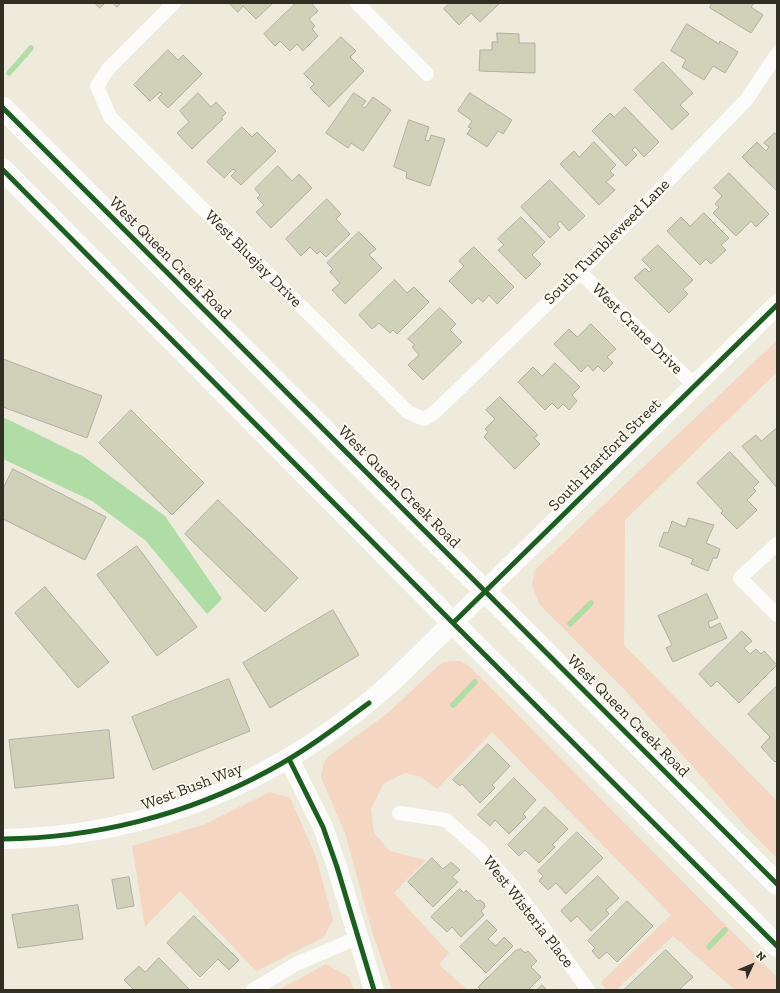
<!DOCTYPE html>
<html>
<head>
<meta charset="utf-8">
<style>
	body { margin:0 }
	#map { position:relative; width:780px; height:993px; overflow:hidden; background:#eeeadc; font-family:"Zilla Slab",serif }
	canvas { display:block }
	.frame { position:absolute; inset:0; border:4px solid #312e24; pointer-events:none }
	.north { position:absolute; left:732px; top:945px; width:40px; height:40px; -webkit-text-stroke:3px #fffcf1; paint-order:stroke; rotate:46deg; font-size:11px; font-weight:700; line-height:16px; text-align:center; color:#312e24 }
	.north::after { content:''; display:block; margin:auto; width:14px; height:18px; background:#312e24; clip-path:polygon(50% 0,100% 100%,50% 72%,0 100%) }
</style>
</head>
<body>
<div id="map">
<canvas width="780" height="993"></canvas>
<div class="frame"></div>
<div class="north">N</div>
</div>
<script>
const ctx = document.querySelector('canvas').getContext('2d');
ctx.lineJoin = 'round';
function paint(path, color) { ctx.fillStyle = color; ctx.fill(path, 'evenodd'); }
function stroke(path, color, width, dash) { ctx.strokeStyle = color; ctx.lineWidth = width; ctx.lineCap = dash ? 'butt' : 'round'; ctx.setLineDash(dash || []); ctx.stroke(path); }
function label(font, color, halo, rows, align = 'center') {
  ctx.font = font + ' "Zilla Slab",serif'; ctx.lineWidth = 3; ctx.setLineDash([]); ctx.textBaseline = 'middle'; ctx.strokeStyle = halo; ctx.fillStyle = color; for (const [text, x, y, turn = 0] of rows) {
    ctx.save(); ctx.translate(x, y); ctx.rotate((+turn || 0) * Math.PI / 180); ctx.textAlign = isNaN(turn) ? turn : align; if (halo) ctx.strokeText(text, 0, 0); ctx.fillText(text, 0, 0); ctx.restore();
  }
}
paint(new Path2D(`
	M 777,340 L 777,372 L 625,520 L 624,645 L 777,801 L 777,858 L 747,828 L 626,691 L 540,605 L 532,585 L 535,570 Z
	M 451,661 L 460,661 L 469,666 L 777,977 L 777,990 L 735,990 L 673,936 L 616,990 L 606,990 L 601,982 L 671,915 L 492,732 L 437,789 L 421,777 L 405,773 L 384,783 L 371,809 L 374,833 L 390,851 L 426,860 L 394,893 L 449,953 L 439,964 L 467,990 L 392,990 L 372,931 L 345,833 L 321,777 L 324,762 L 329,756 L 389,712 L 438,666 L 444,662 Z
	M 270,792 L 290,798 L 315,854 L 333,920 L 324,937 L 256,971 L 180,891 L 145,927 L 132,846 L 203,825 Z
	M 326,964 L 349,977 L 354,990 L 279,990 Z`), '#f5d6c3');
paint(new Path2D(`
	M 3,417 L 84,457 L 165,516 L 222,599 L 207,614 L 145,540 L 92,501 L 3,459 Z`), '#b0dda5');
stroke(new Path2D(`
	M 9,73 L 31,48
	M 570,624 L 591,603
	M 453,705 L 475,682
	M 709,947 L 725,930`), '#b0dda5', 5.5);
const building = new Path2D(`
	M 95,3 L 105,3 L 100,8 Z
	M 113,3 L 121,3 L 117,7 Z
	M 229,3 L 273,3 L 256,19 L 243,6 L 238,12 Z
	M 296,3 L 311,3 L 318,11 L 309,19 L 315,26 L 312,29 L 318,36 L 303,51 L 297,44 L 290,51 L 280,41 L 275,46 L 264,34 Z
	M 450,3 L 498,3 L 499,4 L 480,22 L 471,13 L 459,25 L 444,9 Z
	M 712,3 L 754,3 L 751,7 L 763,15 L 751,33 L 710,8 Z
	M 687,24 L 719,44 L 720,41 L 738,52 L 725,73 L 713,66 L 704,80 L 682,67 L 686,60 L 671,51 Z
	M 497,33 L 519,34 L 519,43 L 535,43 L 535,73 L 479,71 L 480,50 L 492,50 L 492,42 L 497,42 Z
	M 341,37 L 356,51 L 350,57 L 364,71 L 329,107 L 310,88 L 314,84 L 304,74 Z
	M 168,50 L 178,60 L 183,55 L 202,74 L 168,108 L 158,98 L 162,94 L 160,92 L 150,101 L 134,85 Z
	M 663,62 L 693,93 L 680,105 L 689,114 L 672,130 L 634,90 Z
	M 198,93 L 211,107 L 216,102 L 226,113 L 221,118 L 223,119 L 192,149 L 177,133 L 189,122 L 180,111 Z
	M 354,93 L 366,101 L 362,106 L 365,108 L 373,97 L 391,110 L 363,151 L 351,143 L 348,148 L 326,133 Z
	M 470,93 L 512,120 L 503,134 L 498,131 L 487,147 L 467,134 L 471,128 L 468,127 L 472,121 L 458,111 Z
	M 625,107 L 659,142 L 644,157 L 635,147 L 632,150 L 637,155 L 626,166 L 592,131 L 610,113 L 614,117 Z
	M 409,120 L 429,127 L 425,140 L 429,141 L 431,135 L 445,139 L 430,186 L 406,178 L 407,172 L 394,167 Z
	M 242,127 L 252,137 L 257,132 L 276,151 L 241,185 L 231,176 L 236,171 L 233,169 L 224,178 L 207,162 Z
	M 775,133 L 777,135 L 777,191 L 742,157 L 757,142 L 766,151 L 769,147 L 764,143 Z
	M 594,142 L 616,165 L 610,171 L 614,175 L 606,182 L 615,190 L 599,205 L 560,164 L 574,151 L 579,157 Z
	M 278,166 L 292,181 L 299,174 L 312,188 L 271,228 L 256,212 L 264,205 L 257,198 L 260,195 L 255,189 Z
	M 729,173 L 769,214 L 756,227 L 751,221 L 736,236 L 713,213 L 719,207 L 715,204 L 722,196 L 714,188 Z
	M 550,180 L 585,216 L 569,231 L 560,221 L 557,224 L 560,228 L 550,238 L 521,207 Z
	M 327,199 L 341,214 L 336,219 L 350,234 L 326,257 L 320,251 L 317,254 L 310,247 L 301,256 L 286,239 Z
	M 704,213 L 729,238 L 721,245 L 726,250 L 711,264 L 706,259 L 700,265 L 667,231 L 681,217 L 690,226 Z
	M 521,217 L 545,242 L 532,255 L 541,264 L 526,279 L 498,250 L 504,245 L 498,239 Z
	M 359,232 L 376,249 L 369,255 L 382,268 L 345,304 L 332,290 L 340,283 L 330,272 L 333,269 L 327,263 Z
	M 658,245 L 693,280 L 683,289 L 688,294 L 669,313 L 634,278 L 645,268 L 649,272 L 652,270 L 642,260 Z
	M 474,247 L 514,287 L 497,304 L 489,295 L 483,302 L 478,298 L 472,304 L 449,281 L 464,266 L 459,261 Z
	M 395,280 L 407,293 L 414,287 L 429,302 L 397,334 L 393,330 L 390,333 L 379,323 L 372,329 L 359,315 Z
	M 440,308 L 456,324 L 450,330 L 462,342 L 423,380 L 408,365 L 419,355 L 412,347 L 415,345 L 408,339 Z
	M 591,324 L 616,349 L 607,357 L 613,363 L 604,372 L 598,366 L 593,371 L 588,365 L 581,372 L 554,344 L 569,329 L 577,337 Z
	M 3,359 L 102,396 L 87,438 L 3,407 Z
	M 555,363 L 580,387 L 572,395 L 577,401 L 569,410 L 563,404 L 558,409 L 552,403 L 545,410 L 518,382 L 533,367 L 542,376 Z
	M 500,397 L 538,435 L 534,438 L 540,444 L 515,469 L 484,437 L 488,432 L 485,429 L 495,419 L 486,410 Z
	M 131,410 L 204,483 L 172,515 L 99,443 Z
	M 777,428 L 777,488 L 742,446 L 756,435 L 761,441 Z
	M 730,452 L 759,482 L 753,488 L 756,491 L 747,500 L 757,510 L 737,529 L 721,513 L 723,511 L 697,483 Z
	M 13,469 L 106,517 L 85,560 L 3,519 L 3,489 Z
	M 218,500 L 298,578 L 265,612 L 185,534 Z
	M 689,518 L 714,525 L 706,543 L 720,549 L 717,558 L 713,558 L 708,571 L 691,564 L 693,559 L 659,546 L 664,532 L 668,533 L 672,521 L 685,527 Z
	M 137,546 L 197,627 L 157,656 L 97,575 Z
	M 45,587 L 109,662 L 78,688 L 15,613 Z
	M 707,594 L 718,618 L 708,622 L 710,628 L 720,623 L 727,638 L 673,662 L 666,648 L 672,645 L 658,616 Z
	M 333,610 L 359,655 L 270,708 L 243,663 Z
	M 742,631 L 752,641 L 744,648 L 750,654 L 756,649 L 761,654 L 764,651 L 777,665 L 739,703 L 717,681 L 711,687 L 699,674 Z
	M 229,679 L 250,731 L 153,770 L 132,717 Z
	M 777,686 L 777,760 L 775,762 L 761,747 L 770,737 L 748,714 Z
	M 109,730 L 114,778 L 15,788 L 9,740 Z
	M 488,744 L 510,766 L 492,785 L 495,788 L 480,803 L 462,784 L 460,786 L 453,780 Z
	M 514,778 L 536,800 L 523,814 L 526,817 L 509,834 L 495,820 L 490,826 L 478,815 Z
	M 545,807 L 568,829 L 552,845 L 555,847 L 539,863 L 525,850 L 519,856 L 508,845 Z
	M 577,832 L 603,858 L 566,894 L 556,883 L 548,890 L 539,881 L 543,876 L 538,871 Z
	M 432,858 L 443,869 L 451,862 L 460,870 L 452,877 L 458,882 L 433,907 L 408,882 Z
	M 598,876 L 619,898 L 606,910 L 609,914 L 591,931 L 577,916 L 571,922 L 561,911 Z
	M 129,877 L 134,906 L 117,909 L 112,880 Z
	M 460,889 L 464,893 L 466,890 L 477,901 L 480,900 L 484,903 L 485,907 L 481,911 L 484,915 L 461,937 L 452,927 L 447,932 L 431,917 Z
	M 627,901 L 653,926 L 617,962 L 607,952 L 599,959 L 592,951 L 595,948 L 588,941 Z
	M 78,905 L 83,939 L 18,948 L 12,915 Z
	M 194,916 L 239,960 L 229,970 L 218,959 L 200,977 L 167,943 Z
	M 487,920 L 497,930 L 488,939 L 496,946 L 504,937 L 513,946 L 486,973 L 460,947 Z
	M 521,949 L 525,953 L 528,951 L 537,961 L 531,967 L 541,977 L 528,990 L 481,990 L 478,987 L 515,951 Z
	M 666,950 L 693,977 L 679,990 L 624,990 Z
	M 159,958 L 190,990 L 134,990 L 124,980 L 139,966 L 145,972 Z
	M 542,985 L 547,990 L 537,990 Z`);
paint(building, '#cfd1b8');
stroke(building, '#b0afa4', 1);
stroke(new Path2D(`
	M 174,3 L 108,69 L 97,86 L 110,117 L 408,412 L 424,419 L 435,412 L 580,272 L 747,99 L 777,54
	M 357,3 L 427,74
	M 580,272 L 694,385
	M 777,544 L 740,578 L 777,615
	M 399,813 L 446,820 L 481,851 L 508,881 L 532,912 L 588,990
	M 253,990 L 296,964 L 357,938`), '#fcfcfa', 14);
stroke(new Path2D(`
	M 289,759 L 323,827 L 337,867 L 374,990
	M 3,839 C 151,837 282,780 392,682 L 777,305`), '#fcfcfa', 20);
stroke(new Path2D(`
	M 3,108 L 777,884
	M 3,170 L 453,623 L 777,946`), '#fcfcfa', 22);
stroke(new Path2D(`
	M 3,108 L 777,884
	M 3,170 L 453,623 L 777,946
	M 453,623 L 777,305
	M 289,759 L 323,827 L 337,867 L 374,990
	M 3,839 C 95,838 187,815 268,771 C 304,752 337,727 369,703`), '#1b5e20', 5);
label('16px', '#312e24', '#fffcf1', [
	["South Tumbleweed Lane",607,242,-45],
	["West Queen Creek Road",170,258,45],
	["West Bluejay Drive",253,259,45],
	["West Crane Drive",637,329,45],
	["South Hartford Street",605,455,-45],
	["West Queen Creek Road",399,487,45],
	["West Queen Creek Road",628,716,45],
	["West Bush Way",192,787,-21],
	["West Wisteria Place",528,912,52]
]);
</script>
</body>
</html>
